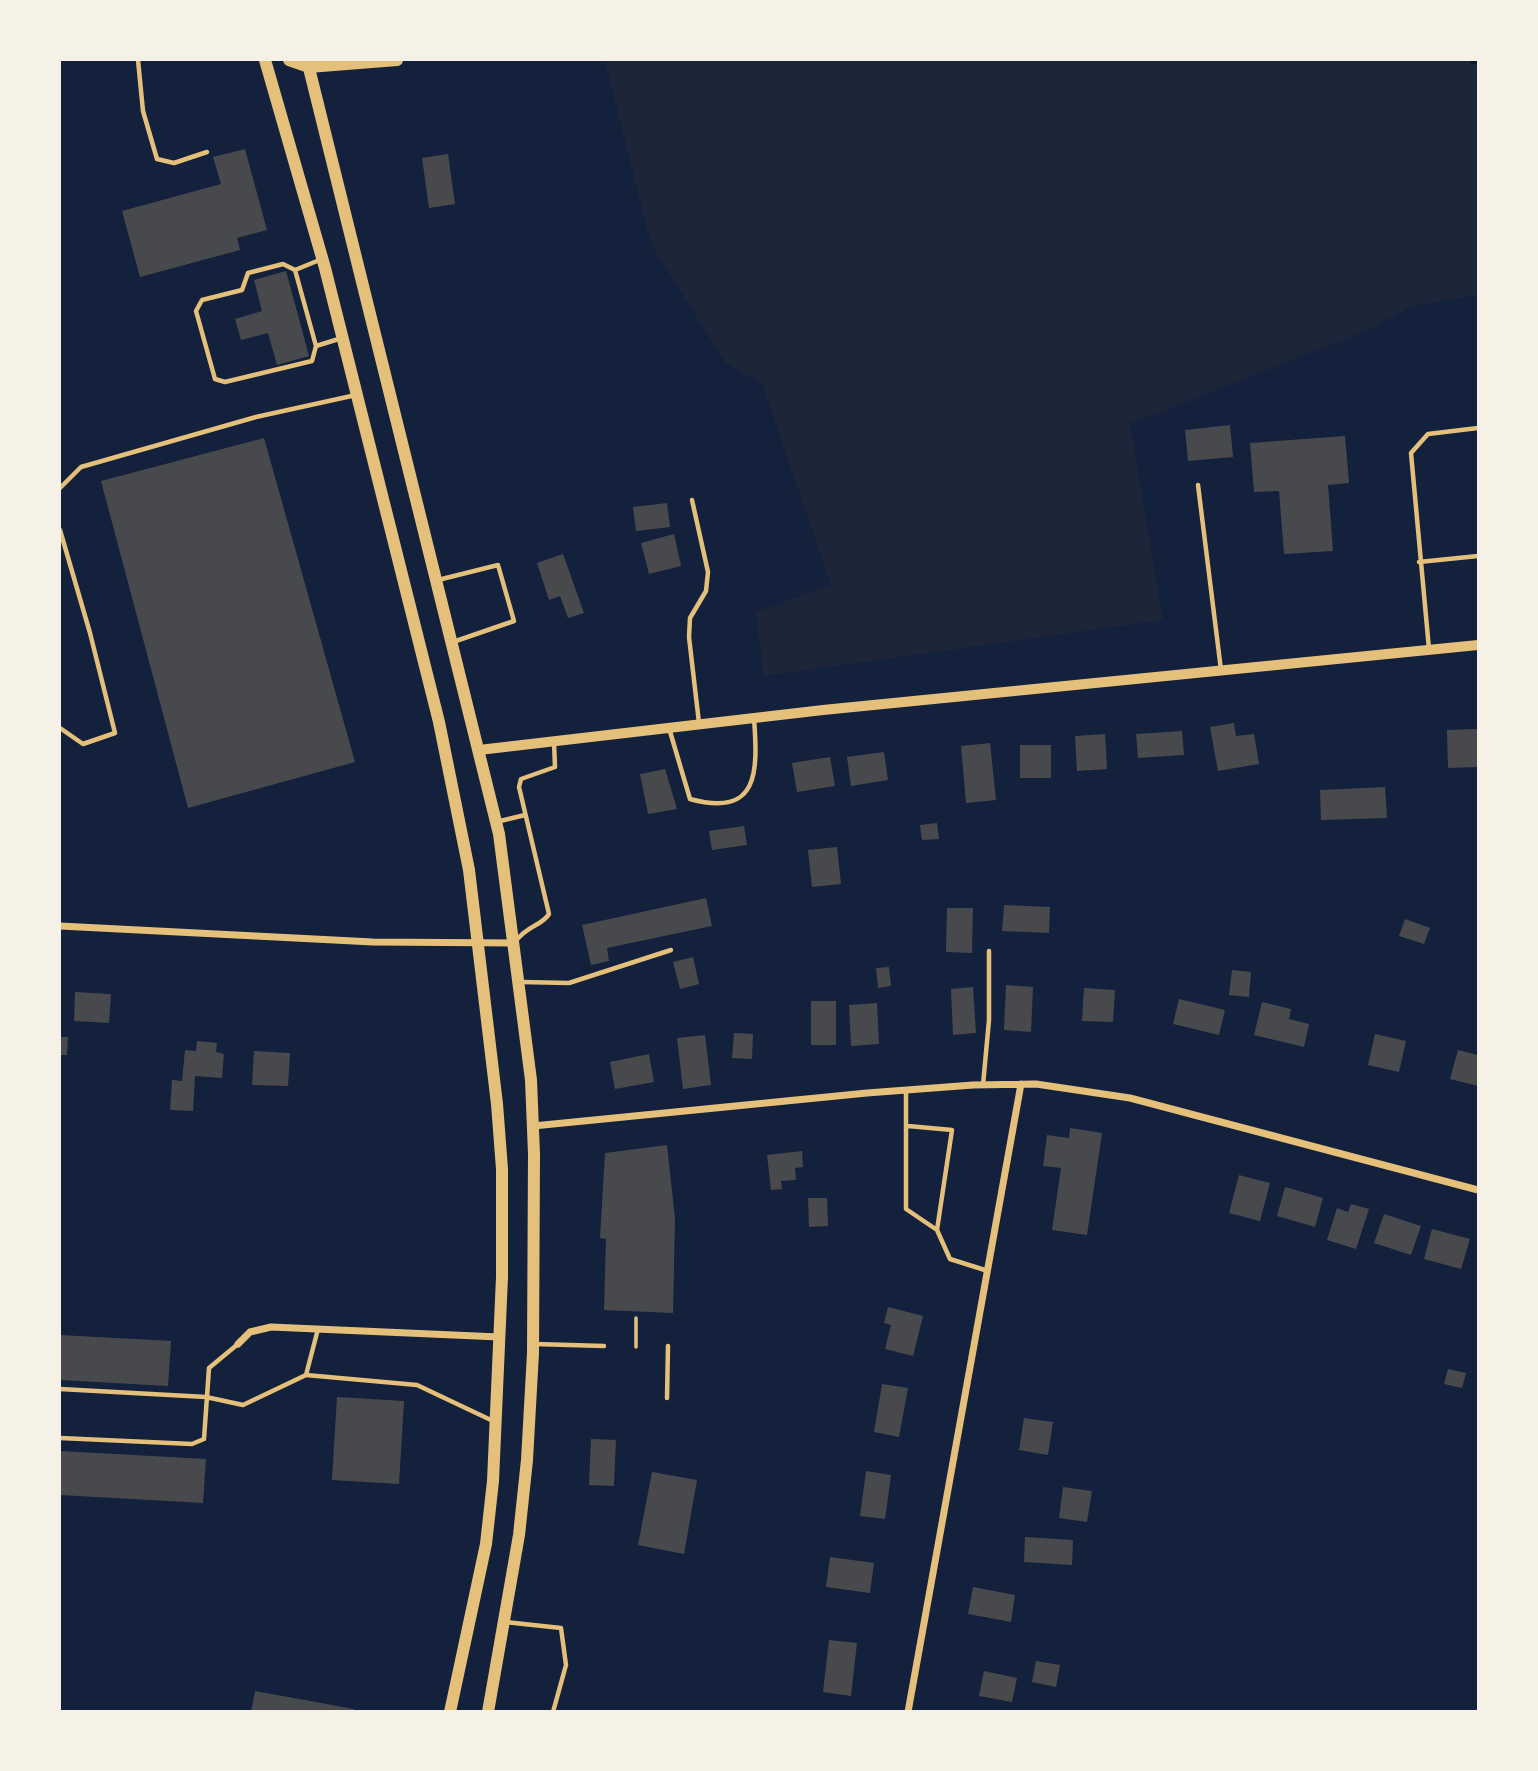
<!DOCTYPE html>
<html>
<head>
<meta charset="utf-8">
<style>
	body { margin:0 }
	#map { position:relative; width:1538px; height:1771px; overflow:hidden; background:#14213d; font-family:Manrope,sans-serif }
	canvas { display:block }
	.frame { position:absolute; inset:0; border:61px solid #f6f1e7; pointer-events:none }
</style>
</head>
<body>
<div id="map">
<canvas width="1538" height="1771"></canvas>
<div class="frame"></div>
</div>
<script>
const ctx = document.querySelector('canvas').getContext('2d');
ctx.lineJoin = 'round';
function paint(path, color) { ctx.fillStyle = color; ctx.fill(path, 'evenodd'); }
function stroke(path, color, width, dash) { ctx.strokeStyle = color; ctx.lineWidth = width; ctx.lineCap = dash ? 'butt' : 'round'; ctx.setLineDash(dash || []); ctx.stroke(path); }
paint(new Path2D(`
	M 605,60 L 1478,60 L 1478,295 L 1413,306 L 1368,330 L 1130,424 L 1163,620 L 764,676 L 756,612 L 831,585 L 762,384 L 725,362 L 651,244 Z`), '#1d2539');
stroke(new Path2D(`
	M 1473,62 L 1478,60`), '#0b132b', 5);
paint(new Path2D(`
	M 245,149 L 267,230 L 237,238 L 240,250 L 140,277 L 122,211 L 221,184 L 213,157 Z
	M 448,154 L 455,204 L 429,208 L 422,158 Z
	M 286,271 L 309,356 L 277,365 L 268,333 L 241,340 L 235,319 L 262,311 L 254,280 Z
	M 1230,425 L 1233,457 L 1188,461 L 1185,430 Z
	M 1345,436 L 1349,483 L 1328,485 L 1333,551 L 1284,554 L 1279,491 L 1254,492 L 1250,443 Z
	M 264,438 L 355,762 L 188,808 L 101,481 Z
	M 667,503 L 670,527 L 636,531 L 633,507 Z
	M 674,534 L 681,566 L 649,574 L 641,543 Z
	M 563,554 L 584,613 L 568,618 L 560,596 L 549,600 L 537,563 Z
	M 1234,723 L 1236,736 L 1254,734 L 1259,764 L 1218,771 L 1210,727 Z
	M 1478,729 L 1478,767 L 1448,768 L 1447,730 Z
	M 1182,731 L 1184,755 L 1138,758 L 1136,734 Z
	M 1105,734 L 1107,769 L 1077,771 L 1075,736 Z
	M 990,743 L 996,800 L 966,803 L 961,746 Z
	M 1020,745 L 1051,745 L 1051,778 L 1020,778 Z
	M 884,752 L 888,780 L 851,786 L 847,757 Z
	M 830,757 L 835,786 L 797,792 L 792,763 Z
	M 665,769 L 677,809 L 648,814 L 640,774 Z
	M 1385,787 L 1387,818 L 1321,820 L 1320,790 Z
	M 937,823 L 939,839 L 922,840 L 920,825 Z
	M 744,826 L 747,845 L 712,850 L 709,831 Z
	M 837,847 L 841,884 L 812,887 L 808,850 Z
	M 706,898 L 712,926 L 607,948 L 609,961 L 591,965 L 582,925 Z
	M 1004,905 L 1050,907 L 1049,933 L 1002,931 Z
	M 947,908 L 973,908 L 972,953 L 946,952 Z
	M 1405,919 L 1430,928 L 1424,944 L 1399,936 Z
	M 693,957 L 699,984 L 680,989 L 673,962 Z
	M 889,967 L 891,986 L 878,988 L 876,968 Z
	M 1232,970 L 1251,972 L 1249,997 L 1229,995 Z
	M 1006,985 L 1033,987 L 1031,1032 L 1004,1030 Z
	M 973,987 L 976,1033 L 953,1035 L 951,989 Z
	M 1084,988 L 1115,990 L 1113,1022 L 1082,1021 Z
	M 75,992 L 111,994 L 109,1023 L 74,1021 Z
	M 1179,999 L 1225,1010 L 1219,1035 L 1173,1024 Z
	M 811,1001 L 836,1001 L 836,1045 L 811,1045 Z
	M 1262,1002 L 1291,1009 L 1289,1019 L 1309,1024 L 1304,1047 L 1254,1035 Z
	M 877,1003 L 879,1044 L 851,1046 L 849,1005 Z
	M 734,1033 L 753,1034 L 752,1059 L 732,1058 Z
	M 1375,1034 L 1406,1041 L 1399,1072 L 1368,1065 Z
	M 705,1035 L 711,1085 L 683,1089 L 677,1038 Z
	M 60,1037 L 68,1037 L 67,1055 L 60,1055 Z
	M 197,1041 L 217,1043 L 216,1052 L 224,1054 L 222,1078 L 195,1076 L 193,1111 L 170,1110 L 172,1080 L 182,1081 L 185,1050 L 196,1051 Z
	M 1458,1050 L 1478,1055 L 1478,1086 L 1450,1079 Z
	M 254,1051 L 290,1053 L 288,1086 L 252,1085 Z
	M 649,1054 L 654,1082 L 615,1089 L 610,1062 Z
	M 1070,1128 L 1102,1133 L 1087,1235 L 1052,1230 L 1061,1168 L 1043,1166 L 1047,1135 L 1069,1138 Z
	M 667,1145 L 675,1219 L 673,1313 L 604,1310 L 606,1239 L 600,1238 L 605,1153 Z
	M 802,1151 L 803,1167 L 795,1168 L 796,1180 L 781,1181 L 782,1189 L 771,1190 L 767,1155 Z
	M 1239,1175 L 1270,1183 L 1260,1221 L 1229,1213 Z
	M 1285,1187 L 1323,1198 L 1315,1227 L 1277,1216 Z
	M 808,1198 L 827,1198 L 828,1226 L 809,1227 Z
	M 1351,1204 L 1369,1209 L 1356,1249 L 1327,1240 L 1337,1208 L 1348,1212 Z
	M 1384,1214 L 1421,1226 L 1411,1255 L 1374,1243 Z
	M 1432,1229 L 1470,1239 L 1461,1269 L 1424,1259 Z
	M 888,1307 L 923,1316 L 913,1356 L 885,1349 L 891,1325 L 884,1323 Z
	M 60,1335 L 171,1341 L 168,1386 L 60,1380 Z
	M 1448,1369 L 1466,1373 L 1462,1388 L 1444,1384 Z
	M 882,1384 L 908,1388 L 899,1437 L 874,1432 Z
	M 337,1397 L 404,1401 L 399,1484 L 332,1480 Z
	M 1024,1418 L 1053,1422 L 1048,1455 L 1019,1450 Z
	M 591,1439 L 616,1440 L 614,1486 L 589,1485 Z
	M 60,1451 L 206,1459 L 203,1503 L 60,1495 Z
	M 866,1471 L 891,1475 L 885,1519 L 860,1516 Z
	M 652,1472 L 697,1480 L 684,1554 L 638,1545 Z
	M 1063,1487 L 1092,1491 L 1087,1522 L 1059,1518 Z
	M 1025,1537 L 1073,1540 L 1072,1565 L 1024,1562 Z
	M 830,1557 L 874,1563 L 870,1593 L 826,1587 Z
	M 973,1587 L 1015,1595 L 1011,1622 L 968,1614 Z
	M 829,1640 L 857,1643 L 851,1696 L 823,1692 Z
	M 1036,1661 L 1060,1665 L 1056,1687 L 1032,1682 Z
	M 984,1671 L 1017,1678 L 1012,1702 L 979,1696 Z
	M 255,1691 L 354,1709 L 354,1712 L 251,1712 Z`), '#48494c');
stroke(new Path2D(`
	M 636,1347 L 636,1318`), '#e5c07b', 3.5);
stroke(new Path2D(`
	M 138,60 L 143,111 L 157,159 L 174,163 L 207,152
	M 295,270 L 283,264 L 248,273 L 242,290 L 202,300 L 196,311 L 215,379 L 225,382 L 312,361 L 316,346 L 295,270 L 322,259
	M 316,346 L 342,338
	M 1198,485 L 1221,670
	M 60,488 L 81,467 L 256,417 L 356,395
	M 692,500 L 708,572 L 706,591 L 690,618 L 689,637 L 699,723
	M 60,530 L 90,633 L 115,733 L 83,744 L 60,728
	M 1419,562 L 1478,556
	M 438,580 L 498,565 L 514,621 L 453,642
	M 1429,649 L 1411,453 L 1428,434 L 1478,428
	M 669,728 L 690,799 C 759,818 758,772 754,718
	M 496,822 L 525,815
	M 515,942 C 527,925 542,926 549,914 L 519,787 L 521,779 L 555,767 L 554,742
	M 521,982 L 569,983 L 671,950
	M 983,1085 L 989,1020 L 989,951
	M 906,1090 L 906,1209 L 937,1230 L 950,1259 L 988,1271
	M 908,1126 L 952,1130 L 937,1230
	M 535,1344 L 604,1346
	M 306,1375 L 417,1385 L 493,1421
	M 60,1389 L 206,1397 L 243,1405 L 306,1375 L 318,1329
	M 667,1398 L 668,1346
	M 60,1438 L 192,1444 L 204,1439 L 209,1368 L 238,1344
	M 505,1622 L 561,1628 L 566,1665 L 553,1712`), '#e5c07b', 4.5);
stroke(new Path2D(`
	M 60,926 L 373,942 L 515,943
	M 533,1126 L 867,1093 L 973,1085 L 1036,1084 L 1130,1098 L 1478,1190
	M 238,1344 L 250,1332 L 271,1327 L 499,1337
	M 908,1712 L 1021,1084`), '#e5c07b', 7);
stroke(new Path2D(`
	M 479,750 L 823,710 L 1478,645`), '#e5c07b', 10);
stroke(new Path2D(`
	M 265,60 L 325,268 L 439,722 L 469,870 L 497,1104 L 502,1169 L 502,1277 L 493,1481 L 486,1544 L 450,1712
	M 289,60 L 309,67 L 397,60
	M 307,60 L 499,834 L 531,1080 L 534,1154 L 533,1353 L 527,1460 L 519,1535 L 488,1712`), '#e5c07b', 12);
</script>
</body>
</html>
